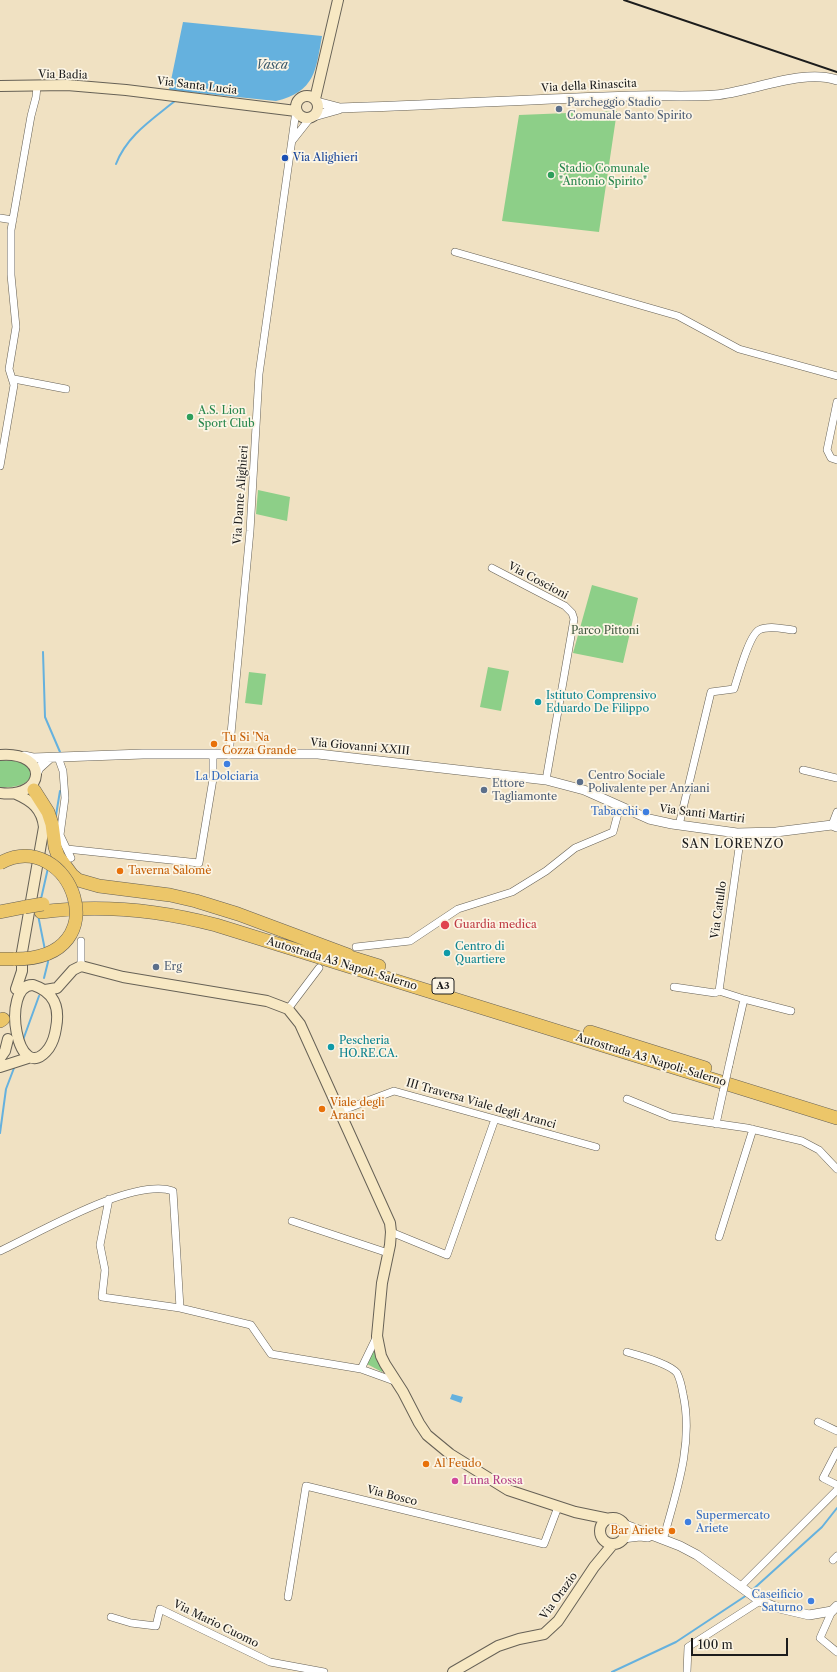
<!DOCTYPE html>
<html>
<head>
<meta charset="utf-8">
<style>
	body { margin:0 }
	#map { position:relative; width:837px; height:1672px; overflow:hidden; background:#f0e1c2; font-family:"Libre Caslon Text",serif }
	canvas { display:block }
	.scale { position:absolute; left:691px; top:1638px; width:97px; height:18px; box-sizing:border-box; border:2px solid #1c1c1c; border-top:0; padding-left:5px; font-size:12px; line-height:14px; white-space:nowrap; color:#1c1c1c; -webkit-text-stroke:3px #fcf5e5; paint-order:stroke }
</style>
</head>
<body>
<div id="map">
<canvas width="837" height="1672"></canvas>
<div class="scale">100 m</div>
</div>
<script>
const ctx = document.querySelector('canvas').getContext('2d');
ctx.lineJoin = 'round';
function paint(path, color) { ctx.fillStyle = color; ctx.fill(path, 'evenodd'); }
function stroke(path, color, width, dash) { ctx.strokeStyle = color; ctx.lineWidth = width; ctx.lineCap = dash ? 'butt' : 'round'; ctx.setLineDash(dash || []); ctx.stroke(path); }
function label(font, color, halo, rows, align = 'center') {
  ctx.font = font + ' "Libre Caslon Text",serif'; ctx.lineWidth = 3.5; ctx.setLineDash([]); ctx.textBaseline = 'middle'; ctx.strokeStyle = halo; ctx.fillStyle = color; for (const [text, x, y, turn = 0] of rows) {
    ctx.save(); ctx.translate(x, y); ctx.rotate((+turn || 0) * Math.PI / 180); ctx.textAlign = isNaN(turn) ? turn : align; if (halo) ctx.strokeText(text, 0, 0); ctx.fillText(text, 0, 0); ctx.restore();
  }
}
paint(new Path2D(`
	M 617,111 L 599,232 L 502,221 L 519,115 Z
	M 258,490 L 290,497 L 287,521 L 256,514 Z
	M 592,585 L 638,598 L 623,663 L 573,653 Z
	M 488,667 L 509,671 L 501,711 L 480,707 Z
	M 249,672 L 266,674 L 262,705 L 245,703 Z
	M 0,761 C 39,756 44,790 0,787 Z
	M 373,1347 L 377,1360 L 383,1370 L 382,1372 L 367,1364 Z`), '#8dcf88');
paint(new Path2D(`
	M 183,22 L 322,36 C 316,70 315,92 276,101 L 169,90 Z
	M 452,1394 L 463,1397 L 461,1403 L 450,1399 Z`), '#65b1de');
stroke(new Path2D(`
	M 116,164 C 127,135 153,119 176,100
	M 43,652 L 45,717 L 60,752
	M 56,815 L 60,791
	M 41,899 L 48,868
	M 38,915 L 45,950
	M 44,978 L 48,962 L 47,958
	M 23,1040 L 39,996
	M 0,1133 L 6,1089 L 14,1068
	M 750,1592 L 822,1527 L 837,1508
	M 612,1672 L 676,1642 L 747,1595`), '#65b1de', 2);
const minor = new Path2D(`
	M 292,141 L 311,117
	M 0,218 L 13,220
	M 455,252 L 678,316 L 739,349 L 837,376
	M 14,379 L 66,389
	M 837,402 L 827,450 L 831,458 L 837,460
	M 0,466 L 14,385 L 9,369 L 16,327 L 11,275 L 11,230 L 31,116 L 36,97 L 37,86
	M 492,568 L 565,606 L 572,613 L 574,619 L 546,780
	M 229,755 L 250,531 L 259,374 L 296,111
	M 58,757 L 63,771 L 65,798 L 60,835 L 71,858
	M 803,770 L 837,778
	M 679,825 L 711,692 L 734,689 C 738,677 749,635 759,630 C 769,625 783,629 793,630
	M 832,825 L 837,812
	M 737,833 L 736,843 L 739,848 L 719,991 L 744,999 L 791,1011
	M 67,849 L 199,863 L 213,779 L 213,754
	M 81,941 L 81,966
	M 356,947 L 410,941 L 458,909 L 512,892 L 546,871 L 575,848 L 613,832 L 620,806
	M 674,987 L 715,993 L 719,991
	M 288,1009 L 319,968
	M 729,1065 L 744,999
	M 627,1099 L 671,1117 L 747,1128 L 802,1141 L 819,1150 L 837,1169
	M 338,1112 L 394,1091 L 596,1147
	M 716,1124 L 723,1092
	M 109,1199 L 100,1245 L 105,1270 L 102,1297 L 180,1308
	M 292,1221 L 388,1253
	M 391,1232 L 447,1255 L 495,1119
	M 719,1237 L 753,1129
	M 0,1251 C 39,1233 133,1177 173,1191 L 180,1308 L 251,1325 L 271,1354 L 361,1369
	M 377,1336 L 361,1369 L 397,1382
	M 627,1352 C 639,1356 669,1363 677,1373 C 680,1379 682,1388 683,1394 C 694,1443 676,1493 663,1540
	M 818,1422 L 837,1431
	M 837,1451 L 823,1478 L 837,1485
	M 833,1560 L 837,1556
	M 740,1587 L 837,1490
	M 288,1597 L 306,1486 L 544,1544 L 558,1507
	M 832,1611 L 820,1638 L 837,1652
	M 111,1617 L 131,1623 L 156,1626 L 160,1609 L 270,1662 L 324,1672
	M 687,1672 L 688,1647 L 760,1601`);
const tertiary = new Path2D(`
	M 317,102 L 340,108 C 437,105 534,99 631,96 C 659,95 687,97 715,95 C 751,92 803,68 837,80
	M 314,116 L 339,109
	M 24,756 L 33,758 L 143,754 L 318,754 L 546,780 L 584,790 L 649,819 L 672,824 L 737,833 L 776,832 L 832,825 L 837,827
	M 36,774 L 39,768 L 50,758
	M 623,1524 L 680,1546 L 697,1555 L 760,1601 L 775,1607 L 809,1615 L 832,1611 L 837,1606
	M 623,1538 L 640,1536 L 648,1537`);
const secondary = new Path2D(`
	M 0,86 L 67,85 L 126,90 L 296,111
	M296 107a11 11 0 1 1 22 0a11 11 0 1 1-22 0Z
	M 315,99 L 338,0
	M 0,755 C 50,751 46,799 0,793
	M 16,794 C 32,801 42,809 44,827 L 22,952 L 22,971 L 16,989
	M 33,985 C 54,992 60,1007 56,1028 C 55,1035 53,1042 49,1048 C 17,1091 0,984 33,985 Z
	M 45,990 L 57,988 L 73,970 L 81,966 L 123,977 L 267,1001 L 288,1009 L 300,1024 L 390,1223 L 391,1232 L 390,1245 L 382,1283 L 377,1336 L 381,1356 L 385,1364 L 403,1392 L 419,1423 L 427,1435 L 450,1454 L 508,1490 L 575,1512 L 609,1519
	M 0,1058 L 5,1051 L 8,1039
	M 0,1067 L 28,1058
	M600 1531a13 13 0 1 1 26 0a13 13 0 1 1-26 0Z
	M 453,1672 L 498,1646 L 519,1639 L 544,1634 L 558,1621 L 594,1567 L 613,1544`);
const motorway = new Path2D(`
	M 34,790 L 48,812 L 52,824 L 55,847 L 58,856 L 72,875 L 78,880 L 99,886 L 170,895 L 196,901 L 238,914 L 348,955
	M 0,912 L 25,907
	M 41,912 C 100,904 159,910 216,925 L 837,1118
	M 340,954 L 379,966
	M 0,959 L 15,959
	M 0,1021 L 3,1019
	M 590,1032 L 705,1068`);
stroke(minor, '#666156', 8);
stroke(tertiary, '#666156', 10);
stroke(secondary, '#666156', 12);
stroke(motorway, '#666156', 14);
stroke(minor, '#fff', 7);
stroke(tertiary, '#fff', 9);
stroke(secondary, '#f7e8c3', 10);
stroke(motorway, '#ecc669', 13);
stroke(new Path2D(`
	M 624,0 L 837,72`), '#1c1c1c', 2);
const minorBridge = new Path2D(`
	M 723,1092 L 729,1065`);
const motorwayBridge = new Path2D(`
	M 0,863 C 70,825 122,959 15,959
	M 25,907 L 43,904`);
stroke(minorBridge, '#666156', 8, []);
stroke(motorwayBridge, '#666156', 14, []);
stroke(minorBridge, '#fff', 7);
stroke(motorwayBridge, '#ecc669', 13);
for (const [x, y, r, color] of [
	[559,109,4,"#5c6f8a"],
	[285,158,4,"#1a4fb4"],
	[551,175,4,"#2e9e5b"],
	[190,417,4,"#2e9e5b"],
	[538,702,4,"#0f9aa8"],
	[214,744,4,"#e8710a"],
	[227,764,4,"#3f7fe0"],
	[580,782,4,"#5c6f8a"],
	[484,790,4,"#5c6f8a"],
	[646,812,4,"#3f7fe0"],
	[120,871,4,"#e8710a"],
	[445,925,5,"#e0444e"],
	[447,953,4,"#0f9aa8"],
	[156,967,4,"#5c6f8a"],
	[331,1047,4,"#0f9aa8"],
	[322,1109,4,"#e8710a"],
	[426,1464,4,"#e8710a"],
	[455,1481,4,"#d1479c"],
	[688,1522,4,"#3f7fe0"],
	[672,1531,4,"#e8710a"],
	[811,1601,4,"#3f7fe0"]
]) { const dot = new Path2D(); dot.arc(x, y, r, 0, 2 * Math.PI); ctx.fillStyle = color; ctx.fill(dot); stroke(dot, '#fcf5e5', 1.5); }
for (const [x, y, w] of [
	[443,986,22]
]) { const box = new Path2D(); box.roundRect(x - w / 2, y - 8, w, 16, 3); ctx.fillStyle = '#fcf5e5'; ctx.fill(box); stroke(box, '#1c1c1c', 1); }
label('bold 10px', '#1c1c1c', null, [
	["A3",443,986]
]);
label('11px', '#1c1c1c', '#fcf5e5', [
	["Via Badia",63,75,1],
	["Via Santa Lucia",197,86,7],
	["Via della Rinascita",589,86,-3],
	["Via Dante Alighieri",241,495,-86],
	["Via Coscioni",538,581,28],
	["Via Giovanni XXIII",360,747,5],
	["Via Santi Martiri",702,814,7],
	["Via Catullo",719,910,-82],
	["Autostrada A3 Napoli-Salerno",342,964,17],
	["Autostrada A3 Napoli-Salerno",651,1060,17],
	["III Traversa Viale degli Aranci",481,1104,16],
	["Via Bosco",392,1496,14],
	["Via Orazio",559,1596,-54],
	["Via Mario Cuomo",216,1624,26]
]);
label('11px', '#4e5e75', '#fcf5e5', [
	["Parcheggio Stadio",567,103],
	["Comunale Santo Spirito",567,116],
	["Centro Sociale",588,776],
	["Polivalente per Anziani",588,789],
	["Ettore",492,784],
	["Tagliamonte",492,797],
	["Erg",164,967]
], 'left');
label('11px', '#164399', '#fcf5e5', [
	["Via Alighieri",293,158]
], 'left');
label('11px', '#27864d', '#fcf5e5', [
	["Stadio Comunale",559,169],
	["\"Antonio Spirito\"",559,182],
	["A.S. Lion",198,411],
	["Sport Club",198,424]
], 'left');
label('11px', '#445b42', '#fcf5e5', [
	["Parco Pittoni",605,631]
]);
label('11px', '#0d838f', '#fcf5e5', [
	["Istituto Comprensivo",546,696],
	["Eduardo De Filippo",546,709],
	["Centro di",455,947],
	["Quartiere",455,960],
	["Pescheria",339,1041],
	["HO.RE.CA.",339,1054]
], 'left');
label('11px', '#c56008', '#fcf5e5', [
	["Tu Si 'Na",222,738],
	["Cozza Grande",222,751],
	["Taverna Salomè",128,871],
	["Viale degli",330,1103],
	["Aranci",330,1116],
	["Al Feudo",434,1464],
	["Bar Ariete",664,1531,"right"]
], 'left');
label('11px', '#366cbe', '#fcf5e5', [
	["La Dolciaria",227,777,"center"],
	["Tabacchi",638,812],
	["Supermercato",696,1516,"left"],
	["Ariete",696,1529,"left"],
	["Caseificio",803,1595],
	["Saturno",803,1608]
], 'right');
label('11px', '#be3a42', '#fcf5e5', [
	["Guardia medica",454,925]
], 'left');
label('11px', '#b23c85', '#fcf5e5', [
	["Luna Rossa",463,1481]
], 'left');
label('italic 12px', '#39586a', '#fcf5e5', [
	["Vasca",272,66]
]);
ctx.letterSpacing = '1px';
label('12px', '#1c1c1c', '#fcf5e5', [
	["SAN LORENZO",733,845]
]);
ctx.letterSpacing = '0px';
</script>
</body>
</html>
